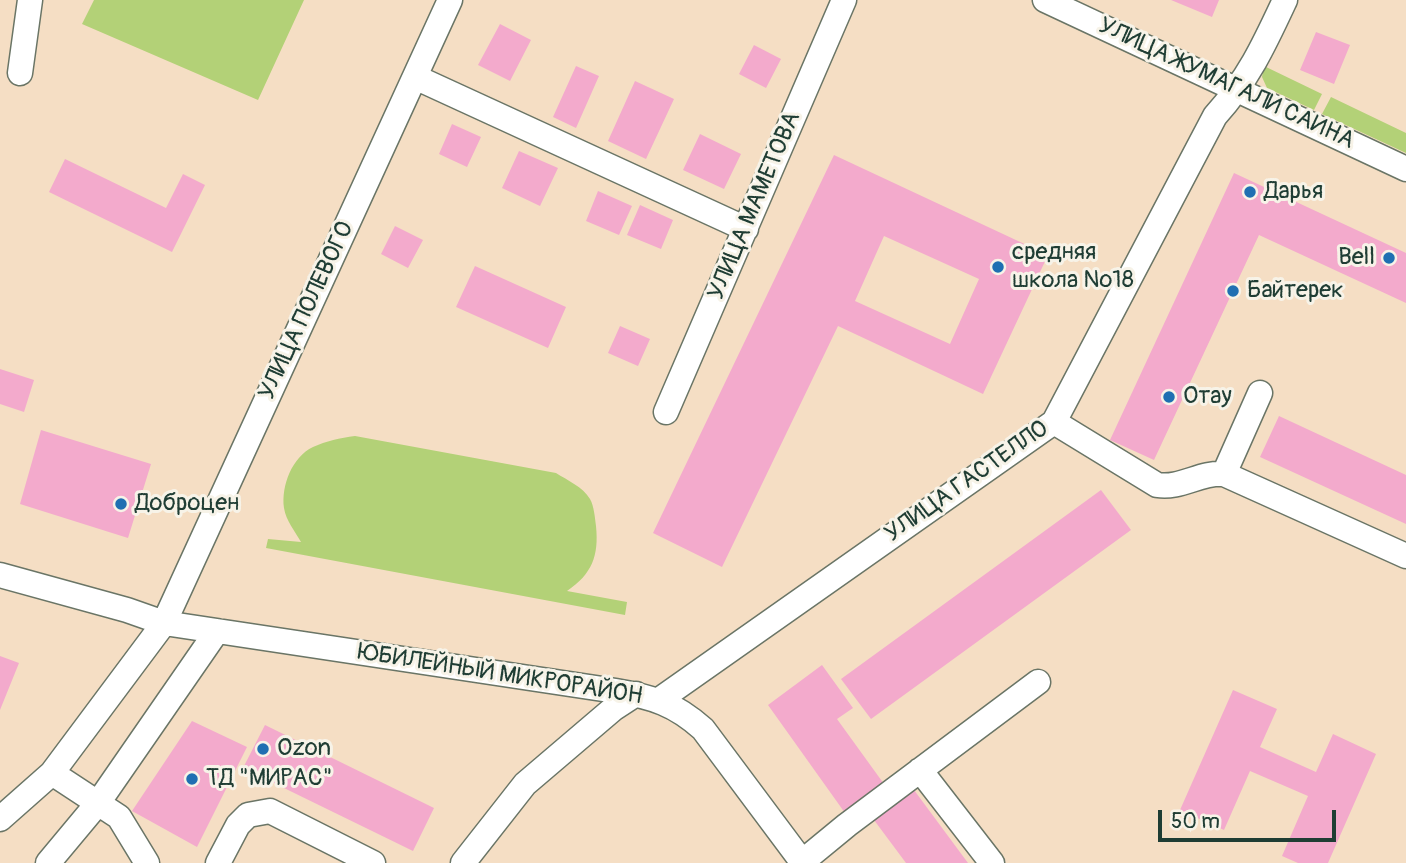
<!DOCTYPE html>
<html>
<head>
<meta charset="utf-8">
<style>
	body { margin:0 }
	#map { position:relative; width:1406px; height:863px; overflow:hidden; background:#f5dec4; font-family:Pangolin,sans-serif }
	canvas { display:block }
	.scale { position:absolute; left:1158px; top:810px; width:178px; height:32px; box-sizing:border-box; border:4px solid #1f3d34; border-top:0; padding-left:9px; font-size:21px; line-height:24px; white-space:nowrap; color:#1f3d34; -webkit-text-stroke:5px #f7f3e8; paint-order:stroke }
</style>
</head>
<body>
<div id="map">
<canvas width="1406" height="863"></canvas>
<div class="scale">50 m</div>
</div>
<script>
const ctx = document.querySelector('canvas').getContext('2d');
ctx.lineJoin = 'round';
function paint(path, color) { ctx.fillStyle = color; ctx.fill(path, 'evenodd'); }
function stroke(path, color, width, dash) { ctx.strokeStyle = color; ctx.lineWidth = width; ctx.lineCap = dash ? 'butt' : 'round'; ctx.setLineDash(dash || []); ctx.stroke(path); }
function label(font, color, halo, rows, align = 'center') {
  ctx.font = font + ' Pangolin,sans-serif'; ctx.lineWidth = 6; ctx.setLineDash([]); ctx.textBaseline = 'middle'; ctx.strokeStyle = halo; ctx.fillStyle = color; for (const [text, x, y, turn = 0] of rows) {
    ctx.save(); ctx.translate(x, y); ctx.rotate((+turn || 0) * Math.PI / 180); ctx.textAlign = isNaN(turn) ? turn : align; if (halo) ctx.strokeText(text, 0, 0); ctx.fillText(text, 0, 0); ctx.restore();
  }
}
paint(new Path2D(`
	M 94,0 L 304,0 L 258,100 L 82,24 Z
	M 1264,66 L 1322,94 L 1314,110 L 1267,88 L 1262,77 Z
	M 1331,97 L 1406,133 L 1406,153 L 1322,114 Z
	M 355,436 L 556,473 C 567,480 583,487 590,499 C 594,506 595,518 596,526 C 599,556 592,574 567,591 L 627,602 L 625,615 L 266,548 L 268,539 L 301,542 C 295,531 286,521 284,508 C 281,486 292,457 313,447 C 326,441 340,438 355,436 Z`), '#b3d177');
paint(new Path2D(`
	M 1171,0 L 1219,0 L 1212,17 Z
	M 500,24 L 531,40 L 510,81 L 478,65 Z
	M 1316,32 L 1350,45 L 1334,84 L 1300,70 Z
	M 754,45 L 781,59 L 766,88 L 739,74 Z
	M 576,66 L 599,76 L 576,128 L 553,117 Z
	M 635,81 L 674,99 L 646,159 L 608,141 Z
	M 452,124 L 481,137 L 467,167 L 439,154 Z
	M 700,134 L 741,154 L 724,189 L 683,170 Z
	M 519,151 L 558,168 L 540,206 L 502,188 Z
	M 834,155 L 1048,255 L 983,394 L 838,326 L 722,567 L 653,533 ZM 884,236 L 979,279 L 950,344 L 855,301 Z
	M 65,159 L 166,208 L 183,174 L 205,185 L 172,252 L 49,192 Z
	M 1234,173 L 1406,253 L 1406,303 L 1259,235 L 1154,460 L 1110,440 Z
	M 598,191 L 632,206 L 619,235 L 586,221 Z
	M 640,205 L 673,220 L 661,249 L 627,235 Z
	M 395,226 L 423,240 L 408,268 L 381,254 Z
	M 475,266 L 566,307 L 548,348 L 456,307 Z
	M 620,326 L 650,339 L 638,366 L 608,353 Z
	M 0,369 L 34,380 L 24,412 L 0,404 Z
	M 1279,416 L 1406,475 L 1406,524 L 1260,457 Z
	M 41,430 L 151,464 L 128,538 L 20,504 Z
	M 1101,490 L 1131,530 L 871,719 L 841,679 Z
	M 0,656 L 19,663 L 0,710 Z
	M 822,665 L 853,708 L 837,719 L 884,784 L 845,813 L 768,705 Z
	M 1233,690 L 1277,709 L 1260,747 L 1316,772 L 1333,734 L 1376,754 L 1328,863 L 1298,863 L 1282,856 L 1308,796 L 1250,771 L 1224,830 L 1180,810 Z
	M 192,721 L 247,747 L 197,847 L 132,811 Z
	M 265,725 L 434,808 L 413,851 L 243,768 Z
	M 914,790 L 968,863 L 906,863 L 874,820 Z`), '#f3aacc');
const minor = new Path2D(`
	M 1045,0 L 1406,169
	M 20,73 L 30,0
	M 415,77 L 746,229
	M 666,412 L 844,0
	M 1054,422 L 1157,485 C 1181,489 1200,472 1224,474 L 1406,556
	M 1224,474 L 1260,393
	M 0,575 L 127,610 L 164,623 L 616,691 C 653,697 675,704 703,729 L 803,863
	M 659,700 L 1054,422 L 1215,116 C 1249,78 1264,45 1285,0
	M 920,770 L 992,863
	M 52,773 L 119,817 L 147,863
	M 0,819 L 52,773 L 164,623 L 450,0
	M 802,862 L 847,825 L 1038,682
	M 48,863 L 98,803 L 217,631
	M 218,863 L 238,825 L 248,815 L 270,811 L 373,863
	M 463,863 L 525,784 L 613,709 L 636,694`);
stroke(minor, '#6a7566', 27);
stroke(minor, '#fff', 24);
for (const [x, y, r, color] of [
	[1250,192,7,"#1f6fb2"],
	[1389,258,7,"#1f6fb2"],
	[998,267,7,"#1f6fb2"],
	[1233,291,7,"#1f6fb2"],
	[1169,397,7,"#1f6fb2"],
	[121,504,7,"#1f6fb2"],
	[263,749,7,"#1f6fb2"],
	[192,779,7,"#1f6fb2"]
]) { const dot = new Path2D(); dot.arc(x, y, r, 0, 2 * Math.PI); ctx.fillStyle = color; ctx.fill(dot); stroke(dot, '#f7f3e8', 2.5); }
label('24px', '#1f3d34', '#f7f3e8', [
	["УЛИЦА ЖУМАГАЛИ САИНА",1226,84,25],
	["УЛИЦА МАМЕТОВА",755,206,-67],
	["УЛИЦА ПОЛЕВОГО",307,311,-65],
	["УЛИЦА ГАСТЕЛЛО",967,482,-35],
	["ЮБИЛЕЙНЫЙ МИКРОРАЙОН",500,675,9]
]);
label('24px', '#1f3d34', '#f7f3e8', [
	["Дарья",1264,192],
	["средняя",1012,253],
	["школа №18",1012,281],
	["Bell",1375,258,"right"],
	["Байтерек",1247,291],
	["Отау",1183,397],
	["Доброцен",135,504],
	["Ozon",277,749],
	["ТД \"МИРАС\"",206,779]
], 'left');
</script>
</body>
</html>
